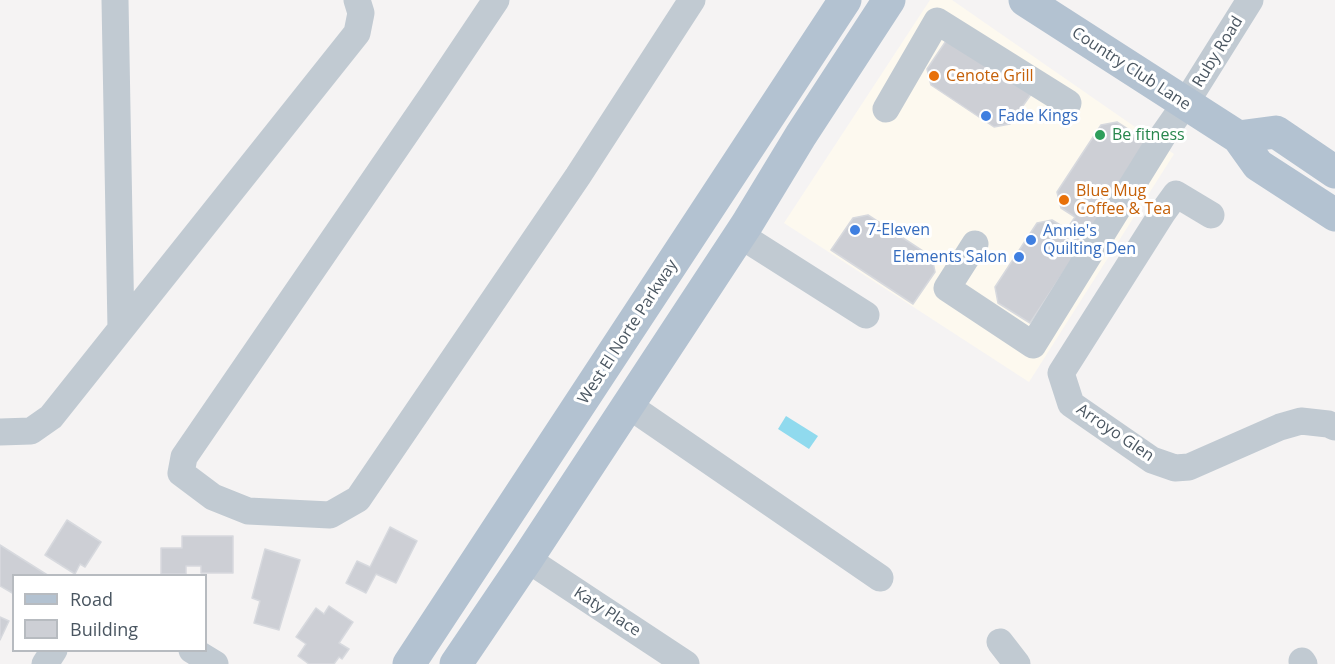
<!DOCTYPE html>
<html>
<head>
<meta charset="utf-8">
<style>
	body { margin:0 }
	#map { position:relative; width:1335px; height:664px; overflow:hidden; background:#f5f3f3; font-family:"Open Sans",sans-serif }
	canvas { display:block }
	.legend { position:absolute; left:12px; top:574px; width:195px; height:78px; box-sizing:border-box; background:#fff; border:2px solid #b7bbc0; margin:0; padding:8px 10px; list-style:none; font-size:18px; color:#4a5661 }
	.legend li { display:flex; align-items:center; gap:12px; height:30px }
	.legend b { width:30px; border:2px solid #b7bbc0 }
</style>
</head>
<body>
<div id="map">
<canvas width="1335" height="664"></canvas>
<ul class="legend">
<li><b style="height:8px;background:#b3c2d1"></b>Road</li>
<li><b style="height:16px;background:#cdcfd5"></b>Building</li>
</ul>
</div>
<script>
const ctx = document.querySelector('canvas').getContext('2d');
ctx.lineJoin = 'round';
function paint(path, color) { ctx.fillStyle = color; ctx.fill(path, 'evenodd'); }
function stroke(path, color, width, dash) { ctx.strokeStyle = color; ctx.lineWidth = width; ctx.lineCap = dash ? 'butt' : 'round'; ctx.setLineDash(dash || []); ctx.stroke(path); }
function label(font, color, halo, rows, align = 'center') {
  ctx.font = font + ' "Open Sans",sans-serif'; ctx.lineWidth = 6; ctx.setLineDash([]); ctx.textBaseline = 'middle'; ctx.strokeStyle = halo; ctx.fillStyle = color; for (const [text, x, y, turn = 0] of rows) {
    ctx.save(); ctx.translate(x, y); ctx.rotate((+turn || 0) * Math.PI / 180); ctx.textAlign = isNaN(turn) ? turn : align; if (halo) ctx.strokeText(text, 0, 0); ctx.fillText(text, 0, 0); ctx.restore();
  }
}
paint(new Path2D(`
	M 930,0 L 952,0 L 1174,154 L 1029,382 L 784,223 Z`), '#fdf9ef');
paint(new Path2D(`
	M 786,416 L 818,436 L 809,449 L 778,429 Z`), '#90daee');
const building = new Path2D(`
	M 948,38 L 1032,93 L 1010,124 L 994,127 L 931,85 L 927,69 Z
	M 1117,122 L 1149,143 L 1030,323 L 998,303 L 995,287 L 1037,223 L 1052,220 L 1067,229 L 1075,217 L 1061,208 L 1057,192 L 1101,125 Z
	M 868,215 L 932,257 L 935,272 L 913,304 L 831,250 L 853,218 Z
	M 67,520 L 101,542 L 85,567 L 80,564 L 75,574 L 45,555 Z
	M 390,527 L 417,541 L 396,583 L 376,574 L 366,593 L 346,583 L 357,561 L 370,567 Z
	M 182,536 L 233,536 L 233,573 L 201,573 L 201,566 L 186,566 L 186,574 L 161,574 L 161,548 L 182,548 Z
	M 0,545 L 49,576 L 14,576 L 14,594 L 0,586 Z
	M 265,549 L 300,560 L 279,630 L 254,623 L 260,601 L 252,598 Z
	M 329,606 L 353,622 L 339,643 L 349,649 L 342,659 L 339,657 L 334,664 L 309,664 L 298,656 L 306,644 L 296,637 L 316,608 L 324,614 Z
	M 0,617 L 9,621 L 0,640 Z`);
paint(building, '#cdcfd5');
stroke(building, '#d7d9de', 1.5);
stroke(new Path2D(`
	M 115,0 L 121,329
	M 496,0 L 435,91 L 184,457 L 181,473 L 213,497 L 248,511 L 330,515 L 358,499 L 578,176 L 692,0
	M 886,109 L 937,21 L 1068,103
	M 1211,215 L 1176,194 L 1163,212 L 1061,373 L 1071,404 L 1152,460 L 1175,468 L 1189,467 L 1280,427 L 1301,421 L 1328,424 L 1335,427
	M 740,235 L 866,315
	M 975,244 L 947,288 L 1033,345 L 1164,134 L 1185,104 L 1250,0
	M 628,405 L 880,578
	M 0,432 L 31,431 L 51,417 L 357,33 L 361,13 L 357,0
	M 527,559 L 686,664
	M 1000,642 L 1017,664
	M 192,650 L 215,664
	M 1302,661 L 1304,664
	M 45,664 L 54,650`), '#c1cad2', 27);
stroke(new Path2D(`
	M 1025,0 L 1238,137 L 1258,165 L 1335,215
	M 1238,137 L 1276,132 L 1335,172
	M 409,664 L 845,0
	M 456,664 L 527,559 L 747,224 L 801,135 L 889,0`), '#b3c2d1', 33);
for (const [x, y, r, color] of [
	[934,76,6,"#e8710a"],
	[986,116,6,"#3f7fe0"],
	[1100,135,6,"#2e9e5b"],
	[1064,200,6,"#e8710a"],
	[855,230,6,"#3f7fe0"],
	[1031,240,6,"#3f7fe0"],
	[1019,257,6,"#3f7fe0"]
]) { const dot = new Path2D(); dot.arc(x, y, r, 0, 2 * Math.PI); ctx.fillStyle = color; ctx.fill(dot); stroke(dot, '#fff', 2); }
label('16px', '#4a5661', '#fff', [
	["Ruby Road",1218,52,-58],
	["Country Club Lane",1131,69,33],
	["West El Norte Parkway",628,332,-57],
	["Arroyo Glen",1115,433,34],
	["Katy Place",607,612,33]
]);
label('16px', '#c56008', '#fff', [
	["Cenote Grill",946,76],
	["Blue Mug",1076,191],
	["Coffee & Tea",1076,209]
], 'left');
label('16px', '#366cbe', '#fff', [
	["Fade Kings",998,116],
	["7-Eleven",867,230],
	["Annie's",1043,231],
	["Quilting Den",1043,249],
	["Elements Salon",1007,257,"right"]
], 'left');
label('16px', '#27864d', '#fff', [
	["Be fitness",1112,135]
], 'left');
</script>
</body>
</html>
